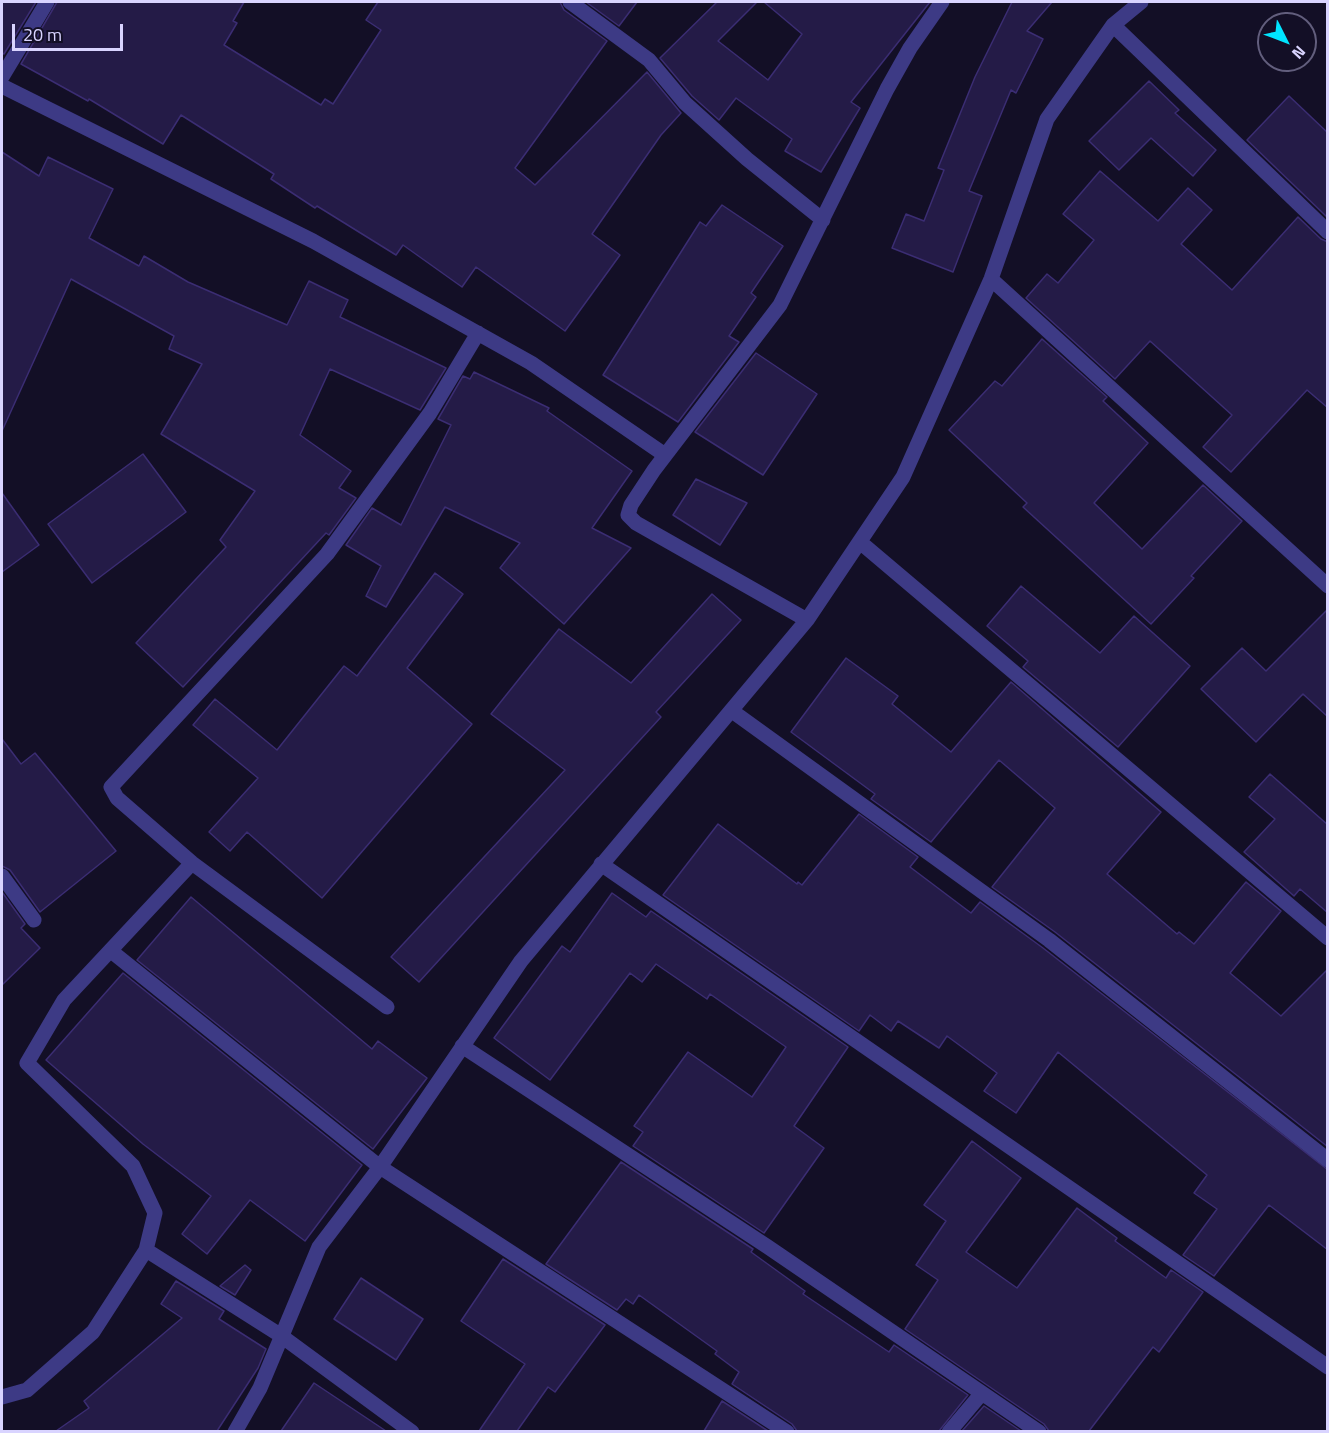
<!DOCTYPE html>
<html>
<head>
<meta charset="utf-8">
<style>
	body { margin:0 }
	#map { position:relative; width:1329px; height:1433px; overflow:hidden; background:#130f26; font-family:"Titillium Web",sans-serif }
	canvas { display:block }
	.frame { position:absolute; inset:0; border:3px solid #d9d4ff; pointer-events:none }
	.north { position:absolute; left:1257px; top:12px; width:60px; height:60px; box-sizing:border-box; background:#130f26; border:2px solid #625e7d; border-radius:50%; rotate:132deg; font-size:16px; font-weight:700; line-height:24px; text-align:center; color:#d9d4ff }
	.north::after { content:''; display:block; margin:auto; width:21px; height:27px; background:#00e5ff; clip-path:polygon(50% 0,100% 100%,50% 72%,0 100%) }
	.scale { position:absolute; left:12px; top:24px; width:111px; height:27px; box-sizing:border-box; border:3px solid #d9d4ff; border-top:0; padding-left:8px; font-size:18px; line-height:21px; white-space:nowrap; color:#d9d4ff; -webkit-text-stroke:4px #130f26; paint-order:stroke }
</style>
</head>
<body>
<div id="map">
<canvas width="1329" height="1433"></canvas>
<div class="frame"></div>
<div class="north">N</div>
<div class="scale">20 m</div>
</div>
<script>
const ctx = document.querySelector('canvas').getContext('2d');
ctx.lineJoin = 'round';
function paint(path, color) { ctx.fillStyle = color; ctx.fill(path, 'evenodd'); }
function stroke(path, color, width, dash) { ctx.strokeStyle = color; ctx.lineWidth = width; ctx.lineCap = dash ? 'butt' : 'round'; ctx.setLineDash(dash || []); ctx.stroke(path); }
const building = new Path2D(`
	M 2,2 L 36,2 L 4,54 L 2,53 Z
	M 57,2 L 244,2 L 233,21 L 237,23 L 224,45 L 321,105 L 325,99 L 333,104 L 381,30 L 366,20 L 378,2 L 560,2 L 564,10 L 607,41 L 515,168 L 535,185 L 647,72 L 681,113 L 661,135 L 592,234 L 620,255 L 565,331 L 476,267 L 462,287 L 403,245 L 396,255 L 317,206 L 315,208 L 271,179 L 274,174 L 181,115 L 163,144 L 89,99 L 88,101 L 21,64 Z
	M 586,2 L 637,2 L 619,26 Z
	M 717,2 L 757,2 L 718,41 L 768,80 L 802,34 L 764,2 L 930,2 L 851,102 L 860,108 L 821,172 L 785,151 L 792,139 L 736,98 L 719,120 L 692,96 L 660,58 Z
	M 1012,2 L 1052,2 L 1027,31 L 1043,39 L 1016,93 L 1011,90 L 969,191 L 982,196 L 953,272 L 892,248 L 906,214 L 924,221 L 944,170 L 938,168 L 975,77 Z
	M 1149,81 L 1179,110 L 1175,113 L 1216,150 L 1193,176 L 1151,138 L 1119,170 L 1089,141 Z
	M 1289,96 L 1328,133 L 1328,218 L 1247,140 Z
	M 2,152 L 39,176 L 48,157 L 113,189 L 89,238 L 139,266 L 144,256 L 188,282 L 287,325 L 309,281 L 348,300 L 340,317 L 446,368 L 420,410 L 330,369 L 300,435 L 351,471 L 339,488 L 356,498 L 329,535 L 326,533 L 183,687 L 136,643 L 226,547 L 220,540 L 255,491 L 161,434 L 202,364 L 169,349 L 174,336 L 71,279 L 2,431 Z
	M 1100,171 L 1158,221 L 1188,188 L 1212,210 L 1181,244 L 1232,290 L 1298,217 L 1321,239 L 1328,242 L 1328,408 L 1307,390 L 1231,472 L 1203,447 L 1232,415 L 1150,341 L 1115,379 L 1026,298 L 1047,274 L 1058,283 L 1094,240 L 1063,214 Z
	M 722,205 L 783,246 L 751,293 L 756,297 L 729,336 L 739,342 L 678,422 L 603,375 L 700,222 L 706,226 Z
	M 1042,339 L 1107,397 L 1103,401 L 1148,443 L 1094,503 L 1142,549 L 1203,485 L 1242,521 L 1191,576 L 1194,578 L 1151,624 L 1023,507 L 1027,503 L 949,430 L 995,381 L 1002,386 Z
	M 756,353 L 817,394 L 763,475 L 695,432 Z
	M 474,372 L 549,408 L 547,411 L 632,471 L 592,528 L 631,548 L 564,624 L 500,568 L 520,543 L 445,507 L 386,607 L 366,596 L 381,566 L 346,545 L 372,508 L 401,525 L 451,425 L 438,419 L 463,376 L 470,379 Z
	M 143,454 L 186,512 L 92,583 L 48,524 Z
	M 696,479 L 747,503 L 720,545 L 673,515 Z
	M 2,493 L 39,545 L 2,572 Z
	M 435,573 L 463,594 L 407,668 L 472,724 L 322,898 L 247,832 L 230,851 L 209,832 L 258,778 L 193,725 L 215,699 L 277,750 L 344,666 L 357,676 Z
	M 1021,586 L 1100,653 L 1134,616 L 1190,666 L 1118,747 L 1023,667 L 1028,661 L 987,626 Z
	M 712,594 L 741,620 L 656,712 L 661,717 L 419,982 L 391,957 L 565,770 L 491,714 L 559,629 L 631,683 Z
	M 1328,609 L 1328,717 L 1303,694 L 1256,742 L 1201,689 L 1242,648 L 1266,671 Z
	M 846,658 L 898,696 L 892,704 L 951,752 L 1011,682 L 1161,812 L 1107,874 L 1177,934 L 1179,932 L 1194,944 L 1246,882 L 1281,911 L 1230,973 L 1281,1016 L 1328,969 L 1328,1147 L 1055,932 L 992,887 L 1055,808 L 999,760 L 931,842 L 871,799 L 875,794 L 791,732 Z
	M 2,739 L 21,764 L 35,753 L 116,851 L 40,912 L 10,870 L 2,866 Z
	M 1270,774 L 1328,825 L 1328,913 L 1300,889 L 1294,896 L 1244,852 L 1275,819 L 1249,797 Z
	M 859,814 L 918,857 L 910,867 L 971,913 L 980,902 L 1043,948 L 1328,1170 L 1328,1250 L 1269,1205 L 1214,1276 L 1183,1255 L 1217,1209 L 1194,1193 L 1207,1175 L 1058,1052 L 1016,1113 L 984,1091 L 997,1073 L 947,1036 L 939,1048 L 898,1021 L 891,1031 L 870,1015 L 859,1031 L 663,895 L 718,824 L 797,884 L 798,882 L 802,885 Z
	M 2,892 L 25,924 L 21,928 L 40,948 L 2,985 Z
	M 612,893 L 646,917 L 651,911 L 848,1047 L 794,1126 L 824,1148 L 764,1233 L 633,1146 L 643,1132 L 634,1126 L 688,1052 L 752,1097 L 786,1047 L 710,994 L 707,999 L 656,964 L 642,982 L 630,973 L 550,1080 L 494,1038 L 562,946 L 570,952 Z
	M 191,897 L 372,1049 L 378,1041 L 427,1078 L 373,1149 L 137,960 Z
	M 123,973 L 362,1165 L 305,1241 L 250,1200 L 207,1254 L 182,1234 L 211,1196 L 143,1144 L 46,1060 Z
	M 972,1141 L 1021,1178 L 966,1252 L 1017,1288 L 1077,1208 L 1117,1238 L 1115,1241 L 1166,1278 L 1171,1270 L 1203,1292 L 1159,1352 L 1153,1347 L 1089,1431 L 1049,1431 L 1044,1424 L 905,1329 L 938,1280 L 916,1265 L 946,1221 L 924,1205 Z
	M 621,1162 L 753,1249 L 751,1252 L 805,1291 L 803,1294 L 889,1352 L 894,1345 L 968,1395 L 939,1431 L 797,1431 L 792,1424 L 732,1384 L 739,1372 L 715,1354 L 717,1351 L 639,1295 L 633,1304 L 626,1299 L 617,1310 L 546,1264 Z
	M 503,1259 L 605,1325 L 555,1392 L 548,1387 L 517,1431 L 479,1431 L 525,1364 L 461,1321 Z
	M 245,1265 L 251,1270 L 235,1295 L 220,1286 Z
	M 361,1278 L 423,1319 L 396,1360 L 334,1319 Z
	M 176,1281 L 224,1311 L 219,1319 L 266,1349 L 258,1368 L 217,1431 L 56,1431 L 89,1408 L 84,1401 L 182,1318 L 161,1304 Z
	M 314,1383 L 386,1431 L 281,1431 Z
	M 722,1401 L 768,1431 L 704,1431 Z
	M 984,1406 L 1021,1431 L 962,1431 Z`);
paint(building, '#241b47');
stroke(building, '#3b2d73', 1.5);
stroke(new Path2D(`
	M 570,2 L 649,60 L 685,103 L 747,159 L 823,220
	M 1113,25 L 1328,232
	M 2,77 L 47,2
	M 2,86 L 313,241 L 531,363 L 665,455
	M 991,279 L 1328,586
	M 860,542 L 1328,938
	M 807,620 L 636,523 L 628,515 L 631,505 L 654,470 L 780,305 L 887,89 L 910,48 L 942,2
	M 732,711 L 1049,940 L 1328,1160
	M 601,864 L 1328,1367
	M 2,876 L 34,920
	M 111,951 L 380,1167 L 787,1432
	M 387,1007 L 192,863 L 117,798 L 111,787 L 327,554 L 430,413 L 478,333
	M 462,1046 L 768,1247 L 1039,1432
	M 146,1250 L 280,1335 L 412,1432
	M 2,1397 L 27,1390 L 93,1332 L 146,1250 L 155,1213 L 133,1166 L 27,1063 L 64,1000 L 192,863
	M 235,1432 L 260,1388 L 319,1247 L 380,1167 L 521,961 L 807,620 L 903,477 L 991,279 L 1047,119 L 1113,25 L 1141,2
	M 949,1432 L 982,1393`), '#3d3a85', 15);
</script>
</body>
</html>
